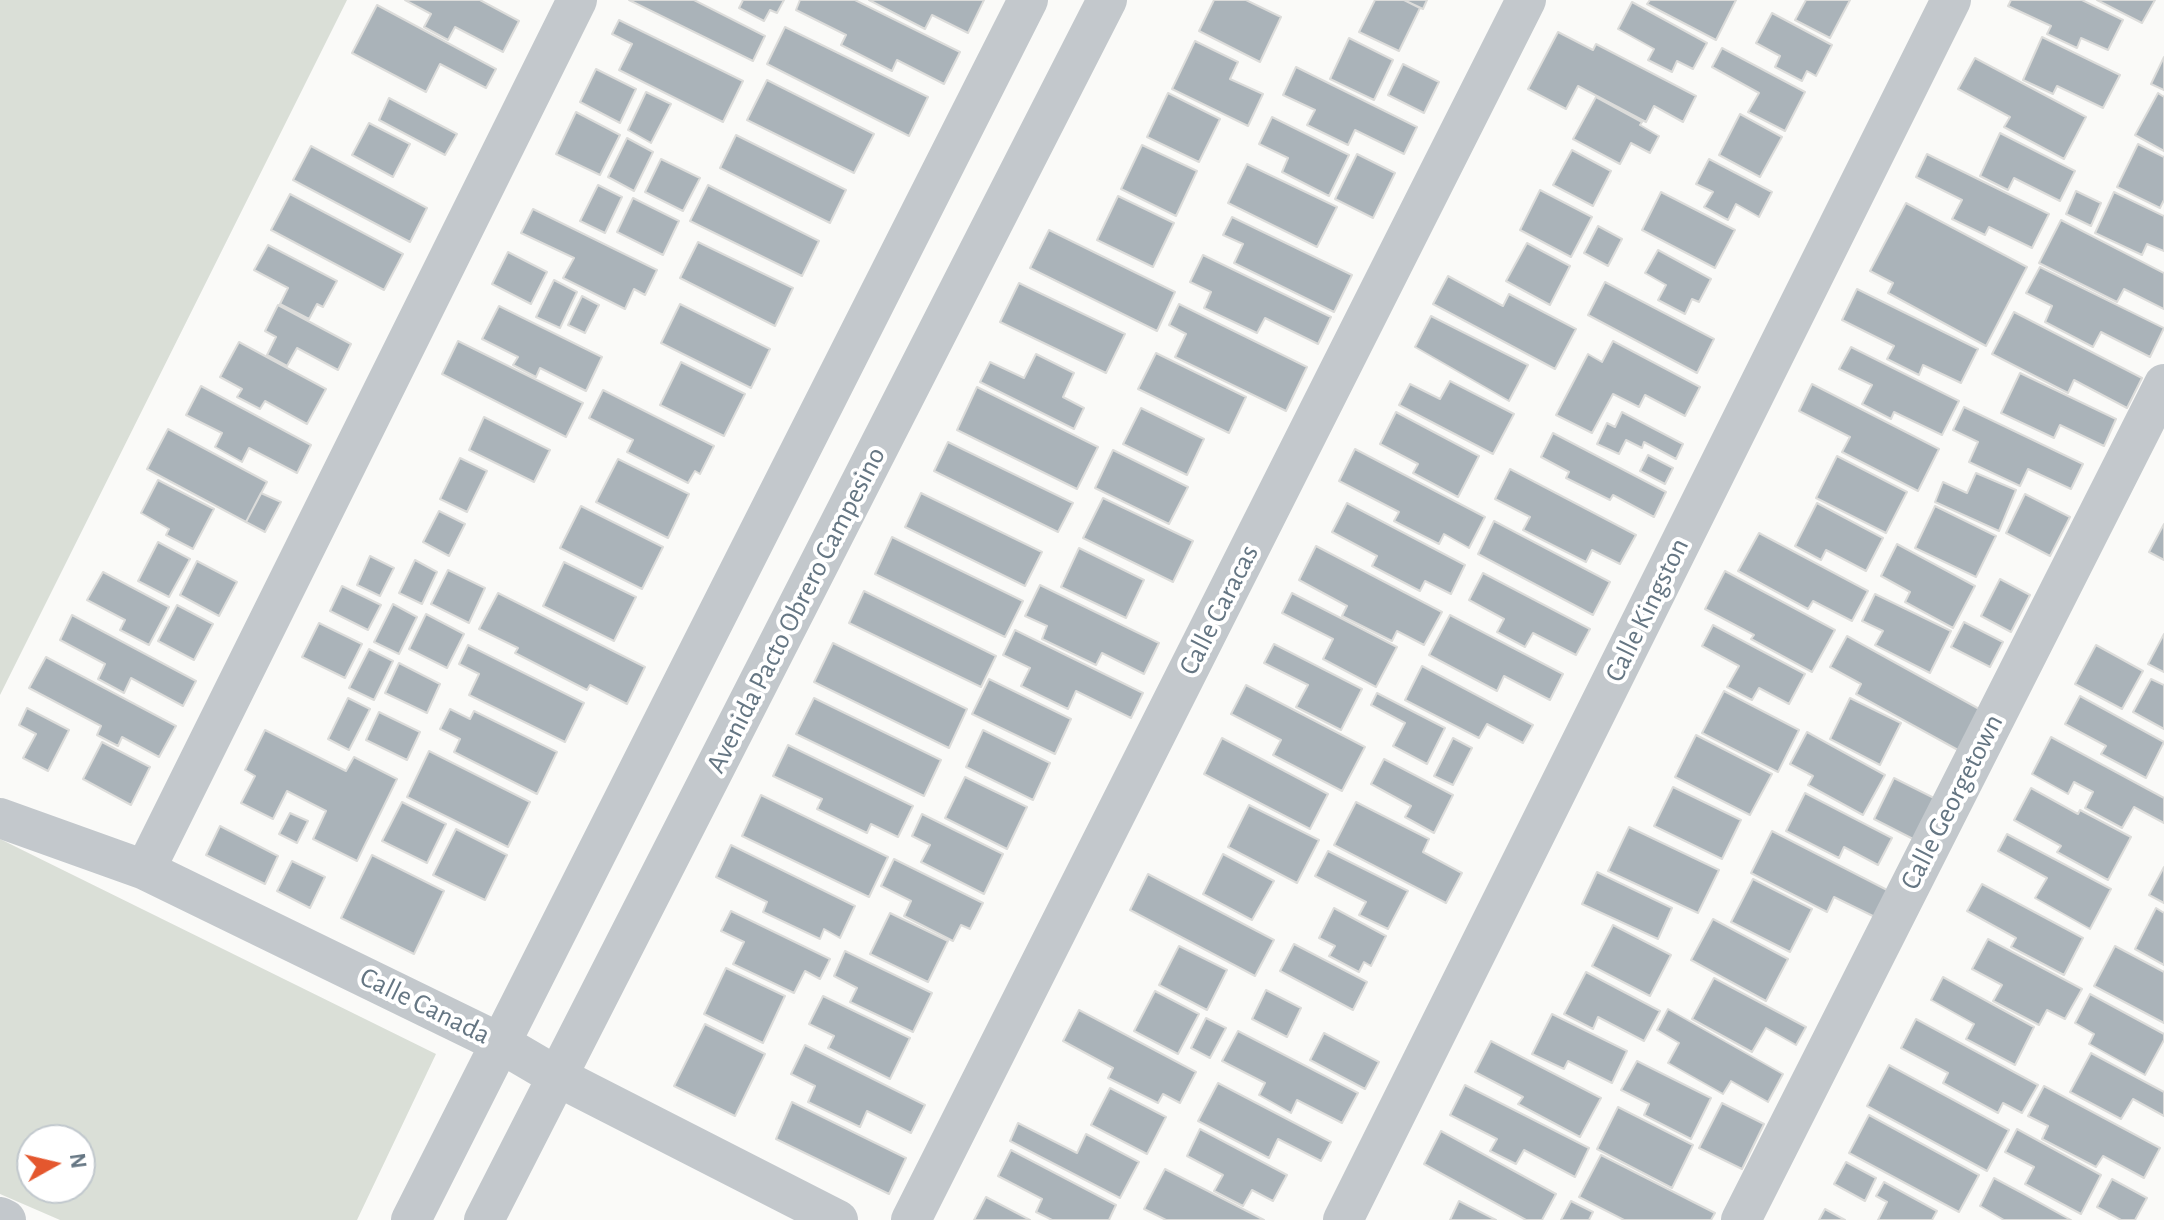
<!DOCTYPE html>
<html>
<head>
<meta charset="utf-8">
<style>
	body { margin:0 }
	#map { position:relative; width:2164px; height:1220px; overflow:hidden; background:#fafaf8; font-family:"Alegreya Sans",sans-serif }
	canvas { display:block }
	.north { position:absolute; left:16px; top:1124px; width:80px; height:80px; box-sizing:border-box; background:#fff; border:2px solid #c1c8cd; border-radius:50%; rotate:82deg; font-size:22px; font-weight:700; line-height:32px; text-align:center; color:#657683 }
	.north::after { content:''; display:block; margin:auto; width:28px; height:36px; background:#e4572e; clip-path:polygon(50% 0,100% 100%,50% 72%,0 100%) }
</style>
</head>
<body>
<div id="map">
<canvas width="2164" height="1220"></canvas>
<div class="north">N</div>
</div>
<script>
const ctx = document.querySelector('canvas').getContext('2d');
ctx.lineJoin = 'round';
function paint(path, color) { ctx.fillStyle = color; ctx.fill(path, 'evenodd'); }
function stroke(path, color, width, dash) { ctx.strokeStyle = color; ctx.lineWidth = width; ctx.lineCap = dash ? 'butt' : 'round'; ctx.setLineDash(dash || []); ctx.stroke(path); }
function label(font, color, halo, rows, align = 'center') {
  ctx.font = font + ' "Alegreya Sans",sans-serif'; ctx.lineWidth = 8; ctx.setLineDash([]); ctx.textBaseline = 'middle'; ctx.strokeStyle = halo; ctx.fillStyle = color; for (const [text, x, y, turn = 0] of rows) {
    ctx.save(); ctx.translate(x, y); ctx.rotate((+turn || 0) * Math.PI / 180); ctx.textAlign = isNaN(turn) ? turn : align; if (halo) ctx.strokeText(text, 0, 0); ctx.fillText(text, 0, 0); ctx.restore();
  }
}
paint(new Path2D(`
	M 0,0 L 347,0 L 0,695 Z
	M 0,839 L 436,1054 L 357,1220 L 60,1220 L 0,1194 ZM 32,1140 L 80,1140 L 80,1188 L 32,1188 Z`), '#dadfd7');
const building = new Path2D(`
	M 405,0 L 480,0 L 519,21 L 503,52 L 455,27 L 448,40 L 424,27 L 431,14 Z
	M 629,0 L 694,0 L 765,36 L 753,61 Z
	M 743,0 L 784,0 L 777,13 L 770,10 L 764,21 L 739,8 Z
	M 800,0 L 855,0 L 960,52 L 944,84 L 897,60 L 892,71 L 841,45 L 846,35 L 796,10 Z
	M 869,0 L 984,0 L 968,33 L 932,15 L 925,29 Z
	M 1214,0 L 1246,0 L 1281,17 L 1260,62 L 1199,31 Z
	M 1375,0 L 1404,0 L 1420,8 L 1399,51 L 1359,32 Z
	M 1404,0 L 1427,0 L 1423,9 Z
	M 1650,0 L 1736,0 L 1716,40 L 1647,4 Z
	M 1806,0 L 1850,0 L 1830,38 L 1795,20 Z
	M 2011,0 L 2082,0 L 2123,20 L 2108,50 L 2081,38 L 2077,48 L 2047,34 L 2051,26 L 2008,6 Z
	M 2097,0 L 2155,0 L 2142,23 Z
	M 1632,2 L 1707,43 L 1693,69 L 1677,61 L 1672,72 L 1648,60 L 1654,49 L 1618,29 Z
	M 377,5 L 496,69 L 486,88 L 440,64 L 426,92 L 352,53 Z
	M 1772,13 L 1832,45 L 1816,76 L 1807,71 L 1802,81 L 1775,67 L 1780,56 L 1756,43 Z
	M 619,20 L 743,81 L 723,122 L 619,70 L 632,44 L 612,34 Z
	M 785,27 L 928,97 L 909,136 L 767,64 Z
	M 1558,32 L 1593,50 L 1596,44 L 1696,96 L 1683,122 L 1654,106 L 1646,122 L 1578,86 L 1566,109 L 1528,89 Z
	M 2042,37 L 2120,75 L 2103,108 L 2057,86 L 2053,94 L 2023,80 Z
	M 1349,38 L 1393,60 L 1374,100 L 1330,79 Z
	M 1195,41 L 1238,62 L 1230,79 L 1263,94 L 1248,126 L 1172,89 Z
	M 1722,48 L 1805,92 L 1785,131 L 1748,112 L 1759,93 L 1712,67 Z
	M 2164,57 L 2164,90 L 2151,84 Z
	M 1975,58 L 2086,117 L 2064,159 L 2004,127 L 2010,117 L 1958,89 Z
	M 1403,64 L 1439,82 L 1424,113 L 1388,95 Z
	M 1296,67 L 1417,127 L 1404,154 L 1355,130 L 1348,145 L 1307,125 L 1315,110 L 1283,95 Z
	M 596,69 L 636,89 L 620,123 L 580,102 Z
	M 767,80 L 874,134 L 854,173 L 747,120 Z
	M 646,92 L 671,104 L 651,143 L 628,130 Z
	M 1168,93 L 1220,119 L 1199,162 L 1147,137 Z
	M 2158,93 L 2164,97 L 2164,151 L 2135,135 Z
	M 1596,97 L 1642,122 L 1640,125 L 1659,136 L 1650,153 L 1631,143 L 1620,164 L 1573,139 Z
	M 389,98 L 457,134 L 445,155 L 379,120 Z
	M 576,112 L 620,135 L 600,175 L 556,154 Z
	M 1740,114 L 1782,137 L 1760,177 L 1719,155 Z
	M 1272,117 L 1349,155 L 1329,196 L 1282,172 L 1288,158 L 1259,144 Z
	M 369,123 L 410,144 L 393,177 L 352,155 Z
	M 2000,133 L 2075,171 L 2060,201 L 2014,178 L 2008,190 L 1980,176 Z
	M 736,135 L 846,190 L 830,223 L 720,168 Z
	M 627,138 L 653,152 L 634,191 L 608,177 Z
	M 2138,144 L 2164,157 L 2164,200 L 2160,208 L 2117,187 Z
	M 1142,145 L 1197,171 L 1176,216 L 1121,189 Z
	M 311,146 L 427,208 L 410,242 L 293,180 Z
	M 1572,150 L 1611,171 L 1593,206 L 1553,185 Z
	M 1357,154 L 1395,173 L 1373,218 L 1335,199 Z
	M 1927,154 L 2049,214 L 2032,248 L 1989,227 L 1985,235 L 1952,219 L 1962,200 L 1916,177 Z
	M 661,159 L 700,178 L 683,211 L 645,192 Z
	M 1709,159 L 1772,192 L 1759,217 L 1736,204 L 1728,220 L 1704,207 L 1713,192 L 1696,184 Z
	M 1247,164 L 1337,207 L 1317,247 L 1228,203 Z
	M 598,185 L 622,197 L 605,233 L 580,221 Z
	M 708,185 L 819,241 L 802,276 L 690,221 Z
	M 1540,190 L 1592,217 L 1571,257 L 1520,230 Z
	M 2076,191 L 2101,203 L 2091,226 L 2066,214 Z
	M 1661,192 L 1735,230 L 1715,268 L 1642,230 Z
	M 2114,192 L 2164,216 L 2164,251 L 2147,244 L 2142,255 L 2095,233 Z
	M 290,194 L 403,254 L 384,290 L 271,230 Z
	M 1118,196 L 1174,223 L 1153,267 L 1097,240 Z
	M 633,198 L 679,221 L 663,255 L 617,232 Z
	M 1906,203 L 2027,267 L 1986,346 L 1888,293 L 1893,283 L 1870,271 Z
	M 533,209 L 657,270 L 645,295 L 634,289 L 625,309 L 563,278 L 574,258 L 521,233 Z
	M 1232,217 L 1352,275 L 1334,312 L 1234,263 L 1243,244 L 1223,235 Z
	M 2061,220 L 2164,273 L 2164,309 L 2124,289 L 2117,302 L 2039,263 Z
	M 1598,226 L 1622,239 L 1608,266 L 1584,253 Z
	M 1049,230 L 1175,292 L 1157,331 L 1030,268 Z
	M 698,242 L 793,288 L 775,326 L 680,278 Z
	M 1527,243 L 1570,266 L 1550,305 L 1506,281 Z
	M 268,245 L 337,281 L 323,307 L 317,304 L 309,319 L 280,304 L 288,288 L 254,270 Z
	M 1658,250 L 1711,279 L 1699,302 L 1692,299 L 1685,314 L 1658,300 L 1666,285 L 1645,273 Z
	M 508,252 L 547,272 L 531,304 L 492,284 Z
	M 1203,255 L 1331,317 L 1318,344 L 1265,318 L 1257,333 L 1204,308 L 1211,292 L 1190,282 Z
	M 2040,267 L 2164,328 L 2150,357 L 2101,332 L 2093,347 L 2045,322 L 2052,306 L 2026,293 Z
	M 1448,276 L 1503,306 L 1509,294 L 1576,329 L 1555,369 L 1433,304 Z
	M 554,280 L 577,292 L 560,328 L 536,317 Z
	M 1605,282 L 1714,339 L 1697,373 L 1588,315 Z
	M 1019,283 L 1125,334 L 1106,373 L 1000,322 Z
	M 1857,289 L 1978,349 L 1961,383 L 1923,365 L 1919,375 L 1887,359 L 1894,346 L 1842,320 Z
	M 582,296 L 599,305 L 585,333 L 568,325 Z
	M 680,304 L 770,349 L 751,388 L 661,343 Z
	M 1179,304 L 1307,367 L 1286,411 L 1175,357 L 1186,334 L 1169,325 Z
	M 278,305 L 351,344 L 338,370 L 297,348 L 287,366 L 267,355 L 276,337 L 265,331 Z
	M 499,306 L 602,357 L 586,391 L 540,368 L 536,377 L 513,365 L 518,357 L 482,339 Z
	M 2014,312 L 2142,378 L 2127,408 L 2074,380 L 2068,393 L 1992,354 Z
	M 1431,316 L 1528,365 L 1509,401 L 1415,347 Z
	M 458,341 L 583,403 L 566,437 L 442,374 Z
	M 1613,341 L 1700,387 L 1685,416 L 1645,395 L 1639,407 L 1613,394 L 1592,433 L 1556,415 L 1588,354 L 1602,362 Z
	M 239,342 L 326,389 L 307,424 L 265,401 L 260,409 L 237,397 L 242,389 L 220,377 Z
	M 1851,347 L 1959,401 L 1942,435 L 1894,412 L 1891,419 L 1862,404 L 1872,385 L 1839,369 Z
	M 1156,353 L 1246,397 L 1229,433 L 1138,389 Z
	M 1036,354 L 1074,373 L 1063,397 L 1084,408 L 1074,429 L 980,382 L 990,362 L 1024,378 Z
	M 681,362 L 745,394 L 724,436 L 660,405 Z
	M 2020,373 L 2116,419 L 2104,446 L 2060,425 L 2054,438 L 2001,413 Z
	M 1450,381 L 1514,414 L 1493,454 L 1399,405 L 1410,384 L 1440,399 Z
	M 1812,384 L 1939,449 L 1918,491 L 1842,452 L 1850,437 L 1799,411 Z
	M 201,386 L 311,445 L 297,473 L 249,448 L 242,462 L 215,447 L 222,433 L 186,415 Z
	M 977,387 L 1098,447 L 1077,489 L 957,430 Z
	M 603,390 L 714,446 L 700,474 L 695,471 L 688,483 L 627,452 L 633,440 L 589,418 Z
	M 1964,407 L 2083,464 L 2071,489 L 2028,469 L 2020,486 L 1969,462 L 1978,442 L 1953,430 Z
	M 1141,408 L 1204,439 L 1187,475 L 1123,444 Z
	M 1396,412 L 1479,456 L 1458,497 L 1413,473 L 1418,464 L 1380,444 Z
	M 1622,412 L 1683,444 L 1676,459 L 1644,442 L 1642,448 L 1626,440 L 1619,454 L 1597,444 L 1607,423 L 1615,427 Z
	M 484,417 L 550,450 L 534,482 L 469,450 Z
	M 168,429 L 267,482 L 246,522 L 147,469 Z
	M 1553,433 L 1666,492 L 1654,517 L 1613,495 L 1610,500 L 1566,478 L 1569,472 L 1541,457 Z
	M 948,442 L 1073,503 L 1058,532 L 934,471 Z
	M 1355,449 L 1485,517 L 1469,548 L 1444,534 L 1439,544 L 1394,521 L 1399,512 L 1339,481 Z
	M 1113,450 L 1188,487 L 1169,524 L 1095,488 Z
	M 1648,455 L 1673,468 L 1665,484 L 1640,471 Z
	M 1837,456 L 1907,492 L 1886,533 L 1816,498 Z
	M 460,458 L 487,471 L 467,512 L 440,499 Z
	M 618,459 L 689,494 L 668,538 L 596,502 Z
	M 1510,469 L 1636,535 L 1620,564 L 1592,550 L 1586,562 L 1523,530 L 1530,517 L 1495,499 Z
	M 1976,473 L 2016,490 L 1999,531 L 1935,502 L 1943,482 L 1967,493 Z
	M 158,480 L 214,509 L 193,549 L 166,535 L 169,529 L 141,513 Z
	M 261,493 L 281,502 L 265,532 L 246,522 Z
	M 921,493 L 1042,552 L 1025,586 L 905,527 Z
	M 2025,494 L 2070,517 L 2050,556 L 2006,533 Z
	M 1103,498 L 1193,541 L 1173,582 L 1083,538 Z
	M 1347,503 L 1465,565 L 1451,594 L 1425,581 L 1420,591 L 1372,566 L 1377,556 L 1332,532 Z
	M 1817,503 L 1883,538 L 1866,571 L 1826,550 L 1821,560 L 1795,546 Z
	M 581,506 L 663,547 L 642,589 L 560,548 Z
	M 1935,506 L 1996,536 L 1976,577 L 1915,548 Z
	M 439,511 L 465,524 L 449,556 L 423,542 Z
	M 1494,521 L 1610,582 L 1593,615 L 1478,554 Z
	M 2164,524 L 2164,560 L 2149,552 Z
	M 1759,533 L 1868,591 L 1852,621 L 1813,601 L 1808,609 L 1738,571 Z
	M 892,537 L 1023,601 L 1005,637 L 875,574 Z
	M 158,542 L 190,559 L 169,597 L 138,581 Z
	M 1897,544 L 1975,586 L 1953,628 L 1905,602 L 1910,592 L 1881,576 Z
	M 1316,546 L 1442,612 L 1424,645 L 1397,631 L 1392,641 L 1342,616 L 1347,606 L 1299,580 Z
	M 1079,548 L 1144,580 L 1126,618 L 1061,587 Z
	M 370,556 L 394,568 L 380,596 L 357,585 Z
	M 415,560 L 437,572 L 422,604 L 399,593 Z
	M 197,561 L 237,582 L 219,616 L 180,595 Z
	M 564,562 L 636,597 L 614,641 L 543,606 Z
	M 448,570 L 485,588 L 469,623 L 431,604 Z
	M 1725,571 L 1835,630 L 1812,672 L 1751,639 L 1754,635 L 1705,609 Z
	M 103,572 L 169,607 L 149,645 L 120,630 L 125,620 L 87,600 Z
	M 1483,573 L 1590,629 L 1576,655 L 1533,633 L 1525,647 L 1497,632 L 1504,619 L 1469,600 Z
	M 2000,579 L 2030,595 L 2011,632 L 1981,616 Z
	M 1040,585 L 1159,643 L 1144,674 L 1102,653 L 1096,665 L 1042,639 L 1047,626 L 1025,616 Z
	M 342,586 L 381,605 L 368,630 L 330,611 Z
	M 864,591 L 996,656 L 981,687 L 849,623 Z
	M 498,593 L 645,667 L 627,704 L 590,685 L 587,690 L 515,653 L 518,648 L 479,629 Z
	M 1292,593 L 1397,647 L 1376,687 L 1323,659 L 1333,639 L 1282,613 Z
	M 1875,594 L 1951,631 L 1930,673 L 1875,645 L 1883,631 L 1862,621 Z
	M 393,604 L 417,617 L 399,654 L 374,642 Z
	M 177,605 L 213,624 L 194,660 L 158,641 Z
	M 426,614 L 464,634 L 447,668 L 409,649 Z
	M 72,615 L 196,681 L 183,706 L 131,678 L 124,693 L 98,679 L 105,664 L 60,640 Z
	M 1450,615 L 1563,674 L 1550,700 L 1504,676 L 1497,691 L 1429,655 Z
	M 1964,622 L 2003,642 L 1990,667 L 1951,647 Z
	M 319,623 L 362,644 L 345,678 L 302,657 Z
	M 1713,625 L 1805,674 L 1789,704 L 1759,688 L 1752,700 L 1727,687 L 1739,666 L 1702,646 Z
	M 1015,630 L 1143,693 L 1131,718 L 1076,691 L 1068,709 L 1021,686 L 1030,668 L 1003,655 Z
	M 2164,634 L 2164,672 L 2148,664 Z
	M 1847,636 L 1981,710 L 1958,750 L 1856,694 L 1861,684 L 1830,667 Z
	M 833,643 L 967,709 L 949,748 L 814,682 Z
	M 1274,644 L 1362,689 L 1341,730 L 1296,707 L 1308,685 L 1264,663 Z
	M 468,645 L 584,703 L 565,742 L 469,695 L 479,674 L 459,664 Z
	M 2096,645 L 2143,671 L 2122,709 L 2075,684 Z
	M 369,649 L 393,661 L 374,700 L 349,688 Z
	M 46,657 L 176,726 L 159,757 L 122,737 L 118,746 L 97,735 L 101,726 L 29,688 Z
	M 399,663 L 440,684 L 427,713 L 385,693 Z
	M 1422,666 L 1533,725 L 1523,743 L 1487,724 L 1479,738 L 1405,700 Z
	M 989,679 L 1071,719 L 1055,754 L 972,714 Z
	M 2151,679 L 2164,685 L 2164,729 L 2133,712 Z
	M 1246,685 L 1365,747 L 1342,791 L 1273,755 L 1281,740 L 1231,714 Z
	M 1724,691 L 1799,730 L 1778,772 L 1702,733 Z
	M 1377,693 L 1445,728 L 1427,764 L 1393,746 L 1405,723 L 1371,705 Z
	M 2080,696 L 2164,742 L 2146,778 L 2101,754 L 2106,746 L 2065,724 Z
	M 348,698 L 370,709 L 349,750 L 328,739 Z
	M 814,698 L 941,760 L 924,796 L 796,734 Z
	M 1850,698 L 1901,723 L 1880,765 L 1830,739 Z
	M 27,708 L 69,730 L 48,771 L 23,758 L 36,734 L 19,725 Z
	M 450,709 L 470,719 L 474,711 L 557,752 L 537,794 L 454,752 L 460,739 L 440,729 Z
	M 379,712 L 420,732 L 407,760 L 366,740 Z
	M 265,730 L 346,771 L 354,757 L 397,779 L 357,861 L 313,839 L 326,811 L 287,791 L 273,819 L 241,803 L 255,776 L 245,770 Z
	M 983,730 L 1050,763 L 1033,800 L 966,767 Z
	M 1807,732 L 1885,775 L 1863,815 L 1808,785 L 1813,776 L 1790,764 Z
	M 1696,735 L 1772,774 L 1750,815 L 1675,777 Z
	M 2051,737 L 2164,798 L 2164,823 L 2134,807 L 2122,828 L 2085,808 L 2093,792 L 2074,782 L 2068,794 L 2032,774 Z
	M 1222,738 L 1328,794 L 1310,829 L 1204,774 Z
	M 1453,738 L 1472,748 L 1453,785 L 1434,776 Z
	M 102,742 L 150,767 L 131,805 L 83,779 Z
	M 788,745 L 913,806 L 898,837 L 871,824 L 867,833 L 817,809 L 822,799 L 773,776 Z
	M 429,751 L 530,802 L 508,847 L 407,797 Z
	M 1384,759 L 1453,795 L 1434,833 L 1405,817 L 1411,806 L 1371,784 Z
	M 965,777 L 1027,807 L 1007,849 L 945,818 Z
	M 1894,778 L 1938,800 L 1917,841 L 1874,819 Z
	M 1673,787 L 1741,820 L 1722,859 L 1654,826 Z
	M 2031,788 L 2078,814 L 2080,810 L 2131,837 L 2108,880 L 2057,852 L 2061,846 L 2014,820 Z
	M 1805,793 L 1892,838 L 1878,865 L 1844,847 L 1839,858 L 1786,831 Z
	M 761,795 L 888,857 L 869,897 L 742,836 Z
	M 402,802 L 446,824 L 427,863 L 382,841 Z
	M 1356,802 L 1429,839 L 1423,852 L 1462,873 L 1446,903 L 1334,845 Z
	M 1249,805 L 1319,840 L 1297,883 L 1228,847 Z
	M 290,813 L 308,821 L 297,843 L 279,834 Z
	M 922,814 L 1003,854 L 984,894 L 921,862 L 930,845 L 912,836 Z
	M 220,826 L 278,856 L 265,884 L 206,855 Z
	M 1629,827 L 1719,870 L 1698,913 L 1608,871 Z
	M 456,829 L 507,855 L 485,900 L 433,875 Z
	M 1772,831 L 1891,892 L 1877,918 L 1834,897 L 1827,912 L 1751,873 Z
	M 2007,834 L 2111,889 L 2090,929 L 2035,898 L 2047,878 L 1998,851 Z
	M 731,845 L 855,906 L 840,938 L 824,929 L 820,939 L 763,912 L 767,902 L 716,877 Z
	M 1328,851 L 1408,891 L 1388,929 L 1359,915 L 1366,902 L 1315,876 Z
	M 1223,854 L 1274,881 L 1252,920 L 1203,894 Z
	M 372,855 L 444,891 L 414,954 L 341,918 Z
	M 894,859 L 983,903 L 970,929 L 961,925 L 953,941 L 904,916 L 911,901 L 881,886 Z
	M 292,861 L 325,877 L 310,908 L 277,891 Z
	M 2164,867 L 2164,903 L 2149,895 Z
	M 1597,872 L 1672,908 L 1658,939 L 1582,904 Z
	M 1148,874 L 1274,940 L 1255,976 L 1130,910 Z
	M 1753,879 L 1812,909 L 1790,952 L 1731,922 Z
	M 1982,884 L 2083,938 L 2064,975 L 2011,947 L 2016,938 L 1967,911 Z
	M 1334,908 L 1386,936 L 1371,966 L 1364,962 L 1359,972 L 1329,956 L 1335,946 L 1319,938 Z
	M 2156,908 L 2164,913 L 2164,965 L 2135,949 Z
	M 731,911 L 830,959 L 820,979 L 805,971 L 794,993 L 733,964 L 744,942 L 721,931 Z
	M 890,913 L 948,941 L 928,982 L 870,954 Z
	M 1713,919 L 1788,959 L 1766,1001 L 1691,960 Z
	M 1613,925 L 1671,955 L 1650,996 L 1592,966 Z
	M 1988,939 L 2082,989 L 2065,1019 L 2047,1010 L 2039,1025 L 1993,1001 L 2002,985 L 1972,969 Z
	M 1294,944 L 1367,982 L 1353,1010 L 1280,971 Z
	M 1179,946 L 1227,970 L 1207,1010 L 1159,985 Z
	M 2115,946 L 2164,972 L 2164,1023 L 2094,986 Z
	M 845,951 L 932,993 L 913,1032 L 850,1002 L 857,988 L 834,976 Z
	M 726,968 L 785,996 L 763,1043 L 704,1014 Z
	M 1586,972 L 1660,1011 L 1644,1041 L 1598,1017 L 1593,1029 L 1564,1014 Z
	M 1943,977 L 2034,1027 L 2015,1065 L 1966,1039 L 1974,1024 L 1931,1000 Z
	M 1714,978 L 1806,1027 L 1796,1045 L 1766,1028 L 1752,1052 L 1692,1019 Z
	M 1266,990 L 1301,1008 L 1287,1037 L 1252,1019 Z
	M 1155,991 L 1199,1014 L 1178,1054 L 1134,1031 Z
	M 2090,994 L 2164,1034 L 2164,1040 L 2145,1075 L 2089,1044 L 2094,1034 L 2075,1023 Z
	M 823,996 L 910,1038 L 890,1079 L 828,1048 L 834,1036 L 809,1024 Z
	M 1668,1009 L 1783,1074 L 1768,1102 L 1731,1081 L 1723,1094 L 1668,1063 L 1679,1043 L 1657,1030 Z
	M 1079,1010 L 1196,1072 L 1180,1103 L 1163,1094 L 1158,1103 L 1108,1078 L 1113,1068 L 1063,1041 Z
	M 1552,1014 L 1627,1051 L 1612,1083 L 1568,1061 L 1564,1069 L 1532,1054 Z
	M 1206,1018 L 1226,1028 L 1210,1058 L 1191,1048 Z
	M 1916,1019 L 2038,1085 L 2022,1113 L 2003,1103 L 1998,1113 L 1943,1083 L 1948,1073 L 1901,1048 Z
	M 705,1024 L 765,1054 L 735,1116 L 674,1086 Z
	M 1238,1031 L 1358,1093 L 1342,1123 L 1297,1100 L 1291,1113 L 1259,1095 L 1265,1083 L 1222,1061 Z
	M 1324,1033 L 1379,1062 L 1365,1089 L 1310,1060 Z
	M 1491,1041 L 1601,1098 L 1580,1137 L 1518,1104 L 1523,1097 L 1475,1072 Z
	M 805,1045 L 925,1105 L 911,1133 L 867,1111 L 860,1127 L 808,1102 L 815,1086 L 791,1074 Z
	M 2091,1053 L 2164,1092 L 2164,1116 L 2133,1099 L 2121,1119 L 2070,1092 Z
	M 1637,1061 L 1711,1098 L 1691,1139 L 1644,1115 L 1649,1104 L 1621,1090 Z
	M 1889,1065 L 2009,1130 L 1987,1171 L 1867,1106 Z
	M 1218,1083 L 1331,1142 L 1321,1161 L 1278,1139 L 1269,1158 L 1198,1121 Z
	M 1465,1085 L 1589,1148 L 1575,1177 L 1524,1150 L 1516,1164 L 1490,1151 L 1497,1139 L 1450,1115 Z
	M 2044,1086 L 2160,1148 L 2144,1178 L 2103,1156 L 2096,1167 L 2042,1139 L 2048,1126 L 2028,1116 Z
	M 1110,1088 L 1166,1117 L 1147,1154 L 1091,1125 Z
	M 792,1102 L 906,1158 L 889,1194 L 776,1139 Z
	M 1722,1103 L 1764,1124 L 1742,1169 L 1699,1148 Z
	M 1618,1107 L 1693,1145 L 1672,1188 L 1597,1149 Z
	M 1869,1115 L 1979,1175 L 1959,1212 L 1849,1153 Z
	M 1018,1123 L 1077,1153 L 1086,1134 L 1139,1162 L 1120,1198 L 1010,1141 Z
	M 1200,1129 L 1287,1175 L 1273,1201 L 1252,1190 L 1243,1206 L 1214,1191 L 1223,1175 L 1187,1156 Z
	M 2017,1129 L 2101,1175 L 2081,1214 L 2025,1184 L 2034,1167 L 2005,1152 Z
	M 1441,1131 L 1556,1194 L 1542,1220 L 1526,1220 L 1424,1164 Z
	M 1011,1150 L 1116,1205 L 1109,1220 L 1052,1220 L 1036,1212 L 1042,1199 L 998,1176 Z
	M 1601,1155 L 1715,1213 L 1711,1220 L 1624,1220 L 1579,1197 Z
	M 1846,1162 L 1876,1178 L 1865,1201 L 1834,1184 Z
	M 1165,1169 L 1239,1207 L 1264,1220 L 1166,1220 L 1144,1209 Z
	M 1994,1178 L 2024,1194 L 2071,1220 L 2004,1220 L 1980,1206 Z
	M 2112,1179 L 2147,1198 L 2135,1220 L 2121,1220 L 2097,1207 Z
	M 1884,1182 L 1937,1211 L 1932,1220 L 1878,1220 L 1887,1202 L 1876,1196 Z
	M 986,1197 L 1030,1220 L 974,1220 Z
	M 1459,1201 L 1496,1220 L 1450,1220 Z
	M 1571,1201 L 1593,1212 L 1589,1220 L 1561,1220 Z
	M 1825,1209 L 1845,1220 L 1819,1220 Z`);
paint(building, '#aab3b9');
stroke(building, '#dcdcda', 2);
stroke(new Path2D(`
	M 0,818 L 145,870 L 500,1043 L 558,1077 L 838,1220
	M 145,870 L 577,0
	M 0,1217 L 6,1220
	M 411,1220 L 1028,0
	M 484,1220 L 1107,0
	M 911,1220 L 1526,0
	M 1343,1220 L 1951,0
	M 1741,1220 L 2164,384`), '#c3c8cc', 40);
label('28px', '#657683', '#fff', [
	["Avenida Pacto Obrero Campesino",796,610,-63],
	["Calle Caracas",1219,610,-63],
	["Calle Kingston",1647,610,-64],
	["Calle Georgetown",1952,802,-63],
	["Calle Canada",425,1006,26]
]);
</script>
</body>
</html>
